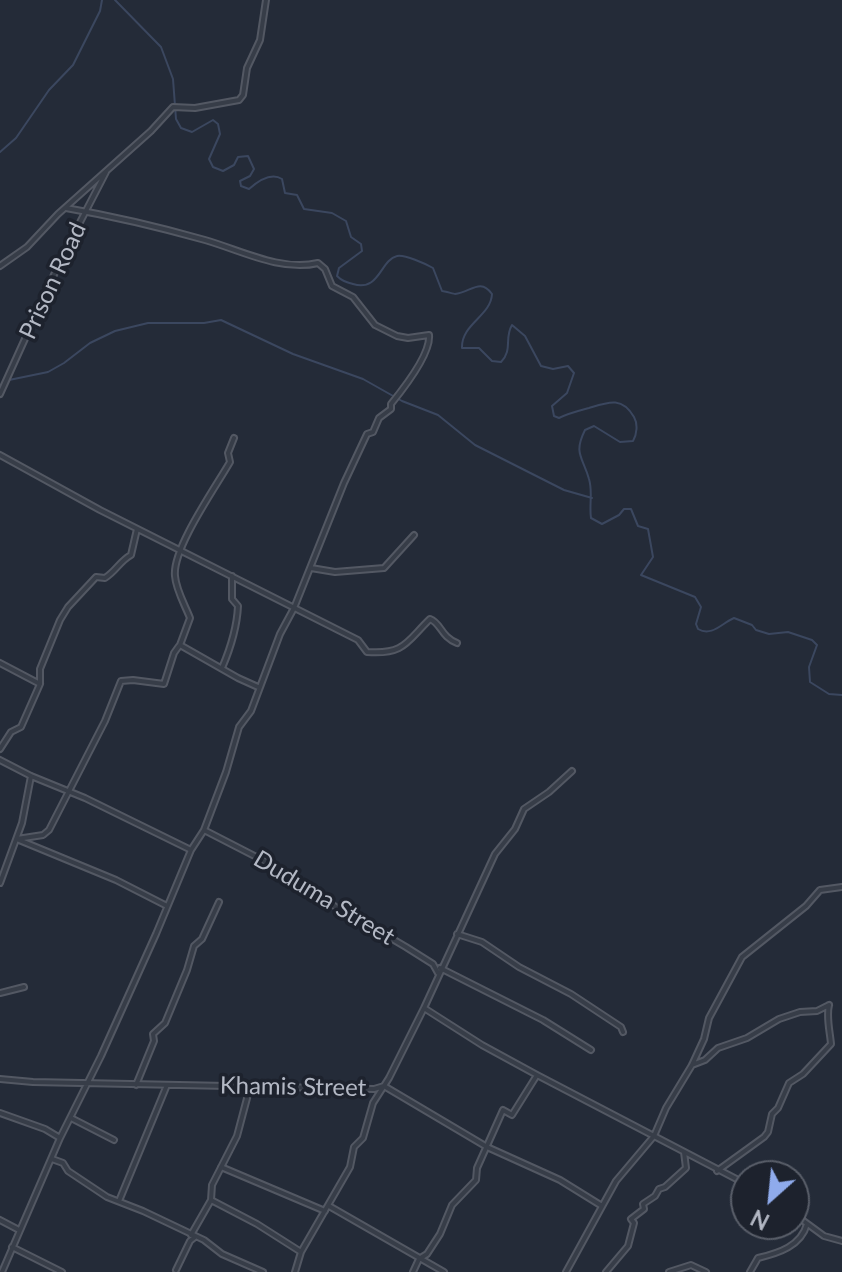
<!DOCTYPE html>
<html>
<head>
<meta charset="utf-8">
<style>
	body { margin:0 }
	#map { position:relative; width:842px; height:1272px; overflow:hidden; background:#242b38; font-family:Lato,sans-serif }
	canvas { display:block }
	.north { position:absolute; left:730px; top:1160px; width:80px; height:80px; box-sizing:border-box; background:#1d222d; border:2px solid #595e69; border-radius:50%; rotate:207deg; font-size:22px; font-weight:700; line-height:32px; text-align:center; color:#b3b8c4 }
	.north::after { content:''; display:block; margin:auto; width:28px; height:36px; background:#8fabec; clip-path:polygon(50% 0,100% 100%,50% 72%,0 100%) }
</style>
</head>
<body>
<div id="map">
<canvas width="842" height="1272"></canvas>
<div class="north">N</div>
</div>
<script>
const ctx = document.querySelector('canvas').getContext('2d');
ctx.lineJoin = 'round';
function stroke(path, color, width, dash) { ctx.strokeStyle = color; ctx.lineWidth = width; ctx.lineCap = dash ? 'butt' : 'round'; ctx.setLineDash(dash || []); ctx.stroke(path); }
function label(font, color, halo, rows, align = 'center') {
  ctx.font = font + ' Lato,sans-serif'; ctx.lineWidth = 7; ctx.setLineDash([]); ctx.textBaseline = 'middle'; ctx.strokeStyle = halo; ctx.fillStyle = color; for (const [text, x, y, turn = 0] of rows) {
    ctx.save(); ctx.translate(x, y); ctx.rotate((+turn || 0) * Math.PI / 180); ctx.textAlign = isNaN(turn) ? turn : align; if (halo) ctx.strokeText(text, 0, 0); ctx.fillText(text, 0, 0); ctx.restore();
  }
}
stroke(new Path2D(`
	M 115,0 L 161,47 L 173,79 L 176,119 L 181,128 L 192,132 L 213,120 L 218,124 L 220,134 L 209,159 L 213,167 L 223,171 L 234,165 L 238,157 L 248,156 L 254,169 L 250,176 L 240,181 L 241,186 L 249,189 C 258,181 271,172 282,179 L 285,193 L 297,195 L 304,209 L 332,213 L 346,221 L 351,237 L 361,244 L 362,251 L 339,268 L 337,276 C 342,281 346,282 353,284 C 380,292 380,260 397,256 C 404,254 426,264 433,268 L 442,291 C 444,291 454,294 455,294 C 470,293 480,277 492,294 C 491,316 461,324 462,348 L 479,348 L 492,361 L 501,362 C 513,350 504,338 512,325 L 525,336 L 541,366 L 553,369 L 568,366 L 574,373 L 567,393 L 552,406 L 554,416 L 559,418 C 569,413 578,411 589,408 C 608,402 622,396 634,417 C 638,424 637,434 633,441 L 620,442 L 594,426 L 585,430 C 573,454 583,457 589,479 C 593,492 589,505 591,518 L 602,524 L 619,515 L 624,509 L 631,509 L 638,526 L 648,529 L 653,557 L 641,575 L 695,597 L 701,607 L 696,624 L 698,629 C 712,637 722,623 734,618 L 752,625 L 756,630 L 769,634 L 788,632 L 812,640 L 817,645 L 809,667 L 810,682 L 829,694 L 842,695
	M 0,152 L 16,138 L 49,90 L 73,65 L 100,11 L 102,0
	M 9,380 L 48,372 L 64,363 L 90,343 L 115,331 L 148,323 L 204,323 L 221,320 L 293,354 L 363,379 L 402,401 L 438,415 L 475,445 L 564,490 L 592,498`), '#3b475f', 2);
const minor = new Path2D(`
	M 0,266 L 27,247 L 58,214 L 151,131 L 173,107 L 195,108 L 239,100 L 243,95 L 247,68 L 260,40 L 266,0
	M 0,394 L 62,257 L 106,172
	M 234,438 L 228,453 L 230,462 C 215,488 172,549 175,576 C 176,590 185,605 190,618 L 180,645 L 238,678 L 258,687
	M 0,455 L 100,510 L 358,640 L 367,652 C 405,655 407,641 430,619 C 441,623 441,637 457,643
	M 311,568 L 335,572 L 384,568 L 414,535
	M 0,663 L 40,684
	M 222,668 C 231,647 237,628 238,606 L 232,599 L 232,576
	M 0,749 L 11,732 L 21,727 L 40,684 L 40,669 L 60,620 L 68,607 L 96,577 L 105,578 C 116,571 120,561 131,555 L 137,529
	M 0,760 L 31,776 L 85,798 L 191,850
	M 204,830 L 274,866 L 327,900 L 343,913 L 355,917 L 406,947 L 433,964 L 438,973
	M 17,839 L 43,835 L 49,830 L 105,721 L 121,681 L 133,680 L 164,684 L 174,653 L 179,646
	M 19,840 L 116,880 L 167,906
	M 0,883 L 22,823 L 31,776
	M 457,934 L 482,942 L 519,967 L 571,994 L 621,1027 L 623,1032
	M 440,968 L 543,1020 L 591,1050
	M 0,993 L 24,987
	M 424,1008 L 482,1045 L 537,1075 L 746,1184
	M 692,1065 L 705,1060 L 718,1048 L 747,1038 L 779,1019 L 800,1012 L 817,1011 L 829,1005
	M 0,1079 L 33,1082 L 374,1089 L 384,1086 L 487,1147 L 560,1180 L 602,1206
	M 136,1085 L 154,1041 L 153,1034 L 165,1023 L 187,970 L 194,946 L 202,939 L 219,902
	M 0,1113 L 45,1129 L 60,1138
	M 71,1118 L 114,1140
	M 52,1159 L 63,1163 L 68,1171 L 107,1197 L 143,1211 L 204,1240 L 222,1254 L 263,1272
	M 221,1167 L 325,1211
	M 717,1171 L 764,1137 L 768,1132 L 772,1114 L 778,1108 L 789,1083 L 803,1074 L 831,1044 C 830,1032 826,1017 829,1005
	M 211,1200 L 257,1224 L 301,1252
	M 119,1201 L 167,1085
	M 329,1206 L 444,1272
	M 794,1214 L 824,1236 L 842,1241
	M 0,1220 L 19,1230
	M 191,1235 L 211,1200 L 212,1185 L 237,1136 L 250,1087
	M 12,1247 L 62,1272
	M 176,1270 L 190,1241 L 195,1237
	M 2,1272 L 60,1138 L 101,1056 L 156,934 L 191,850 L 204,830 L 226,772 L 239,727 L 251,711 L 280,634 L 294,608 L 344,483 L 367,434 L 373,432 L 379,418 L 391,409 L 391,404 C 404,388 431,354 429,335 L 408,338 L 397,336 L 375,325 L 353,297 L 332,286 L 325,269 L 318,263 C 281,272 240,250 205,240 C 159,227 112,216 66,208
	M 295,1272 L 301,1252 L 350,1167 L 354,1147 L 363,1138 L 373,1103 L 389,1078 L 424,1008 L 495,854 L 515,829 L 524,809 L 549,792 L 572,771
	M 413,1272 L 419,1259 L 427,1254 L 440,1234 L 452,1205 L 476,1180 L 477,1168 L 503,1110 L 512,1115 L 537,1075
	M 566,1272 L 616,1181 L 654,1136 L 666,1108 L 692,1065 L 704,1039 L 709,1018 L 742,957 L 806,906 L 820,890 L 842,887
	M 606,1272 L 628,1246 L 634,1223 L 631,1219 L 644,1209 L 643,1204 L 655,1196 L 659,1189 L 665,1187 L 686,1168 L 684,1152
	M 669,1272 L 691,1265 L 706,1272
	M 750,1272 L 758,1258 C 779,1253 801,1246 807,1224`);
stroke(minor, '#535863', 8);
stroke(minor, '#373d48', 4);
label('24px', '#b3b8c4', '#1d222d', [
	["Prison Road",53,281,-65],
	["Duduma Street",324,898,31],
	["Khamis Street",293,1087,1]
]);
</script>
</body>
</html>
